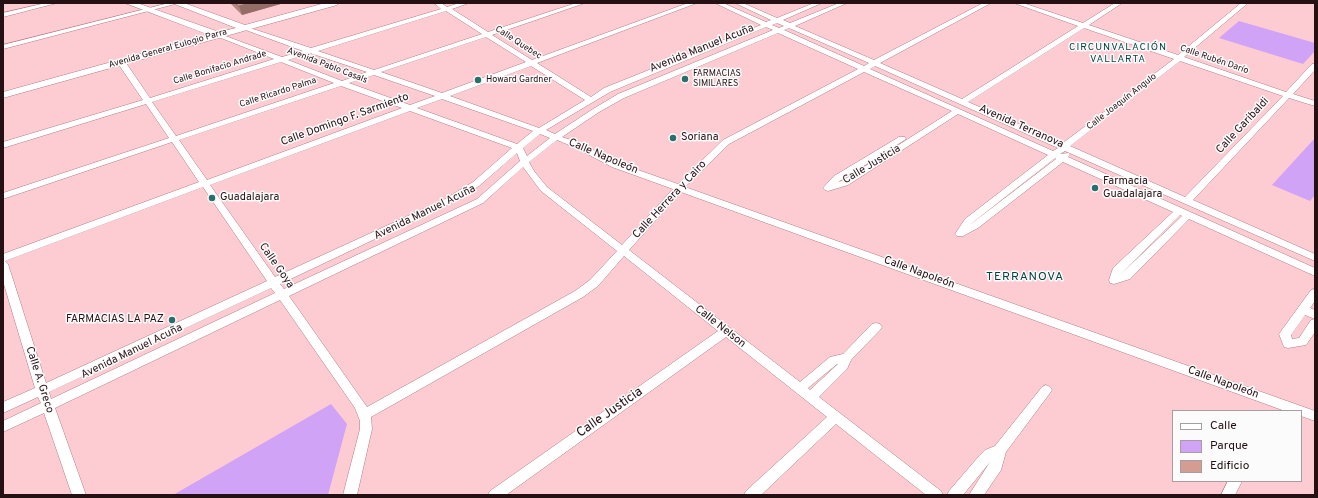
<!DOCTYPE html>
<html>
<head>
<meta charset="utf-8">
<style>
	body { margin:0 }
	#map { position:relative; width:1318px; height:498px; overflow:hidden; background:#fdccd3; font-family:Overpass,sans-serif }
	canvas { display:block }
	.frame { position:absolute; inset:0; border:4px solid #251014; pointer-events:none }
	.legend { position:absolute; left:1172px; top:410px; width:130px; height:72px; box-sizing:border-box; background:#fbfbfb; border:1px solid #a59d9f; margin:0; padding:5px 7px; list-style:none; font-size:12px; color:#251014 }
	.legend li { display:flex; align-items:center; gap:8px; height:20px }
	.legend b { width:20px; border:1px solid #a59d9f }
</style>
</head>
<body>
<div id="map">
<canvas width="1318" height="498"></canvas>
<div class="frame"></div>
<ul class="legend">
<li><b style="height:5px;background:#fff"></b>Calle</li>
<li><b style="height:11px;background:#d0a3f6"></b>Parque</li>
<li><b style="height:11px;background:#d59c93"></b>Edificio</li>
</ul>
</div>
<script>
const ctx = document.querySelector('canvas').getContext('2d');
ctx.lineJoin = 'round';
function paint(path, color) { ctx.fillStyle = color; ctx.fill(path, 'evenodd'); }
function stroke(path, color, width, dash) { ctx.strokeStyle = color; ctx.lineWidth = width; ctx.lineCap = dash ? 'butt' : 'round'; ctx.setLineDash(dash || []); ctx.stroke(path); }
function label(font, color, halo, rows, align = 'center') {
  ctx.font = font + ' Overpass,sans-serif'; ctx.lineWidth = 3; ctx.setLineDash([]); ctx.textBaseline = 'middle'; ctx.strokeStyle = halo; ctx.fillStyle = color; for (const [text, x, y, turn = 0] of rows) {
    ctx.save(); ctx.translate(x, y); ctx.rotate((+turn || 0) * Math.PI / 180); ctx.textAlign = isNaN(turn) ? turn : align; if (halo) ctx.strokeText(text, 0, 0); ctx.fillText(text, 0, 0); ctx.restore();
  }
}
paint(new Path2D(`
	M 1239,21 L 1315,43 L 1315,51 L 1303,64 L 1219,38 Z
	M 1315,138 L 1315,195 L 1310,201 L 1272,185 Z
	M 331,404 L 347,424 L 328,495 L 173,495 Z`), '#d0a3f6');
const minor = new Path2D(`
	M 46,3 L 57,3 L 3,17 L 3,13 Z
	M 169,3 L 179,3 L 3,49 L 3,45 Z
	M 434,3 L 441,3 L 447,7 L 459,3 L 469,3 L 452,9 L 488,32 L 576,3 L 585,3 L 492,35 L 532,60 L 688,3 L 697,3 L 537,63 L 591,97 L 604,88 L 761,25 L 715,3 L 723,3 L 766,22 L 771,20 L 735,3 L 743,3 L 777,18 L 814,3 L 822,3 L 783,20 L 790,23 L 839,3 L 847,3 L 795,26 L 874,60 L 983,3 L 991,3 L 880,63 L 962,99 L 1078,26 L 1014,3 L 1023,3 L 1083,23 L 1115,3 L 1122,3 L 1089,25 L 1178,55 L 1241,3 L 1248,3 L 1184,57 L 1286,92 L 1312,64 L 1315,64 L 1315,70 L 1293,94 L 1315,101 L 1315,106 L 1289,98 L 1193,200 L 1315,254 L 1315,261 L 1065,151 L 1060,154 L 1069,153 L 1070,155 L 1068,157 L 1315,268 L 1315,276 L 1189,219 L 1130,279 L 1114,284 L 1110,283 L 1109,280 L 1113,268 L 1173,212 L 1063,162 L 978,228 L 963,236 L 957,236 L 955,234 L 965,219 L 1048,155 L 958,114 L 848,185 L 828,191 L 825,190 L 823,188 L 834,176 L 899,137 L 905,137 L 906,139 L 838,182 L 842,181 L 952,111 L 864,72 L 729,144 L 685,187 L 1315,411 L 1315,421 L 1301,416 L 1301,411 L 1285,411 L 681,192 L 629,250 L 800,382 L 830,357 L 843,354 L 872,324 L 876,323 L 880,324 L 882,327 L 880,330 L 851,360 L 847,369 L 819,397 L 941,491 L 943,495 L 926,495 L 836,424 L 761,495 L 744,495 L 746,491 L 827,417 L 726,337 L 506,495 L 488,495 L 490,491 L 718,331 L 624,256 L 598,286 L 583,297 L 371,417 L 372,429 L 357,495 L 343,495 L 360,429 L 360,421 L 355,408 L 280,300 L 55,408 L 86,495 L 72,495 L 44,413 L 3,432 L 3,421 L 41,403 L 38,397 L 3,413 L 3,402 L 35,388 L 3,281 L 3,254 L 199,182 L 172,142 L 3,199 L 3,193 L 169,138 L 146,104 L 3,148 L 3,142 L 143,100 L 117,62 L 118,60 L 124,60 L 150,98 L 274,59 L 216,36 L 216,34 L 220,34 L 282,57 L 303,51 L 243,29 L 243,27 L 247,27 L 311,48 L 441,9 ZM 446,11 L 482,34 L 374,70 L 318,51 ZM 777,23 L 784,26 L 779,28 L 772,25 ZM 766,27 L 773,30 L 618,94 L 593,109 L 555,134 L 546,130 L 610,92 ZM 789,28 L 869,63 L 864,66 L 784,30 ZM 1084,28 L 1174,59 L 1063,143 L 968,102 ZM 778,33 L 858,69 L 723,140 L 678,184 L 618,163 L 580,143 L 562,137 L 599,112 L 624,98 ZM 486,37 L 526,62 L 442,93 L 381,72 ZM 310,53 L 367,72 L 342,81 L 288,60 ZM 1180,61 L 1283,96 L 1185,197 L 1070,146 ZM 281,62 L 334,83 L 176,136 L 152,102 ZM 531,66 L 585,100 L 539,128 L 450,96 ZM 875,66 L 1058,148 L 1053,151 L 870,69 ZM 374,75 L 435,96 L 410,105 L 349,83 ZM 341,86 L 402,108 L 207,180 L 179,140 ZM 442,99 L 533,131 L 517,144 L 417,108 ZM 410,111 L 512,148 L 473,182 L 445,199 L 275,277 L 210,185 ZM 540,134 L 550,138 L 527,156 L 523,148 ZM 557,140 L 574,147 L 612,167 L 673,189 L 622,245 L 547,187 L 534,171 L 529,162 ZM 517,153 L 520,161 L 477,199 L 284,289 L 280,284 L 451,203 L 479,186 ZM 1055,158 L 1056,159 L 971,224 L 972,223 ZM 523,167 L 541,191 L 617,251 L 590,280 L 575,291 L 367,407 L 289,296 L 483,203 ZM 203,187 L 267,281 L 46,383 L 8,264 L 5,261 ZM 1180,215 L 1182,216 L 1121,274 ZM 271,288 L 275,293 L 51,399 L 49,392 ZM 838,364 L 810,390 L 808,388 L 837,364 Z
	M 1315,289 L 1315,301 L 1310,308 L 1315,310 L 1315,332 L 1306,345 L 1288,348 L 1284,347 L 1279,334 L 1311,290 ZM 1305,315 L 1315,319 L 1311,320 L 1299,338 L 1292,339 L 1291,335 Z
	M 1046,385 L 1050,387 L 1052,390 L 1050,393 L 1006,452 L 1001,470 L 984,495 L 969,495 L 990,462 L 963,495 L 947,495 L 949,491 L 980,455 L 985,450 L 995,446 L 1042,387 Z
	M 1228,481 L 1242,481 L 1235,495 L 1221,495 Z`);
const tertiary = new Path2D(`
	M 125,3 L 137,3 L 219,32 L 236,28 L 172,3 L 184,3 L 245,25 L 325,3 L 338,3 L 337,5 L 3,98 L 3,92 L 209,35 Z`);
stroke(minor, '#b27b84', 1);
stroke(tertiary, '#b27b84', 1);
paint(minor, '#fff');
paint(tertiary, '#fff');
paint(new Path2D(`
	M 230,3 L 284,3 L 242,15 Z`), '#b7867e');
paint(new Path2D(`
	M 250,3 L 284,3 L 242,15 L 239,6 Z`), '#956d67');
const building = new Path2D(`
	M 235,3 L 250,3 L 239,6 Z`);
paint(building, '#d59c93');
stroke(building, '#956d67', 1);
for (const [x, y, r, color] of [
	[685,79,4,"#27706b"],
	[478,80,4,"#27706b"],
	[673,138,4,"#27706b"],
	[1095,188,4,"#27706b"],
	[212,198,4,"#27706b"],
	[172,320,4,"#27706b"]
]) { const dot = new Path2D(); dot.arc(x, y, r, 0, 2 * Math.PI); ctx.fillStyle = color; ctx.fill(dot); stroke(dot, '#fbfbfb', 1.5); }
label('9px', '#251014', '#fbfbfb', [
	["Calle Quebec",518,43,33],
	["Avenida General Eulogio Parra",168,49,-16],
	["Calle Rubén Darío",1214,60,19],
	["Avenida Pablo Casals",327,66,21],
	["Calle Bonifacio Andrade",220,68,-17],
	["Calle Ricardo Palma",278,93,-18],
	["Calle Joaquín Angulo",1122,102,-38]
]);
label('9px', '#251014', '#fbfbfb', [
	["FARMACIAS",693,74],
	["SIMILARES",693,84],
	["Howard Gardner",486,80]
], 'left');
ctx.letterSpacing = '1px';
label('10px', '#024441', '#fbfbfb', [
	["CIRCUNVALACIÓN",1118,48],
	["VALLARTA",1118,60]
]);
ctx.letterSpacing = '0px';
label('11px', '#251014', '#fbfbfb', [
	["Avenida Manuel Acuña",702,49,-22],
	["Calle Domingo F. Sarmiento",345,120,-20],
	["Calle Garibaldi",1243,126,-47],
	["Avenida Terranova",1021,127,24],
	["Calle Napoleón",603,157,23],
	["Calle Justicia",872,165,-31],
	["Calle Herrera y Cairo",670,200,-47],
	["Avenida Manuel Acuña",425,213,-26],
	["Calle Goya",276,266,55],
	["Calle Napoleón",919,273,20],
	["Calle Nelson",720,327,38],
	["Avenida Manuel Acuña",132,352,-26],
	["Calle A. Greco",39,380,72],
	["Calle Napoleón",1223,383,20]
]);
label('11px', '#251014', '#fbfbfb', [
	["Soriana",681,138],
	["Farmacia",1103,182],
	["Guadalajara",1103,195],
	["Guadalajara",220,198],
	["FARMACIAS LA PAZ",164,320,"right"]
], 'left');
ctx.letterSpacing = '1px';
label('12px', '#024441', '#fbfbfb', [
	["TERRANOVA",1025,278]
]);
ctx.letterSpacing = '0px';
label('13px', '#251014', '#fbfbfb', [
	["Calle Justicia",610,413,-35]
]);
</script>
</body>
</html>
